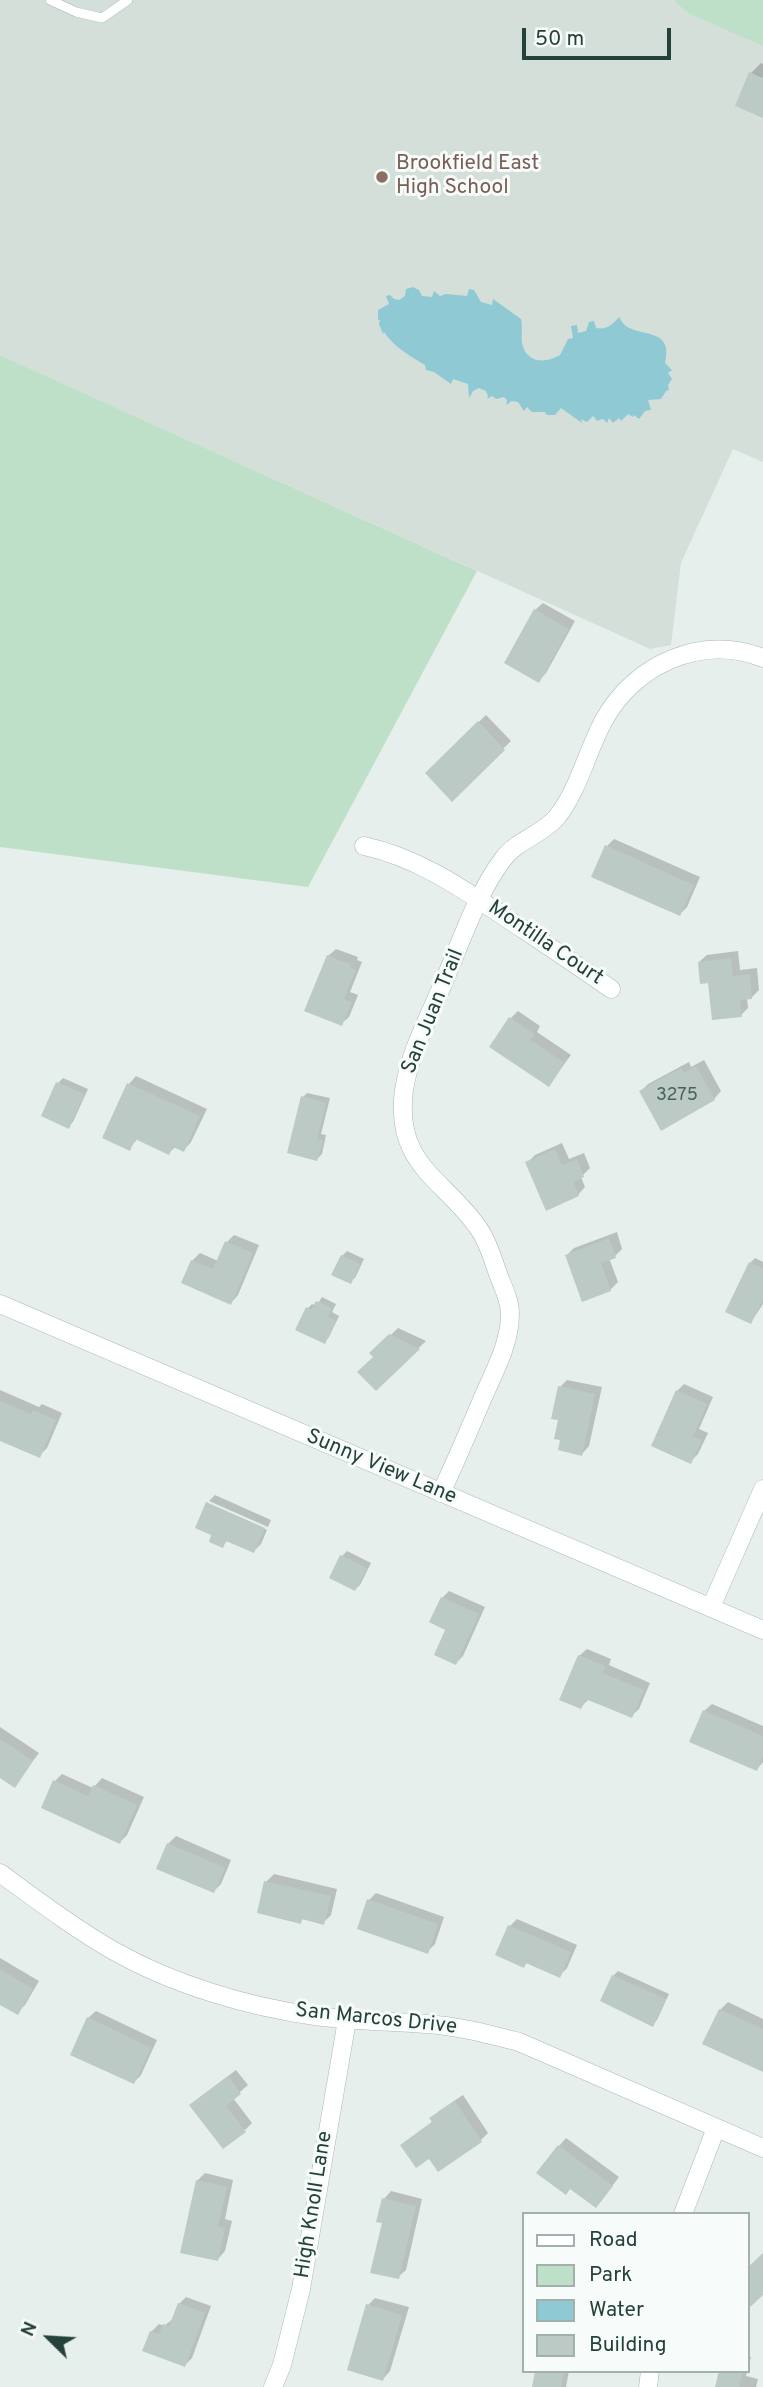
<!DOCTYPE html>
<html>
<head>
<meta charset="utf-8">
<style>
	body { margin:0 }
	#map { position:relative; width:763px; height:2387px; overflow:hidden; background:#e6efeb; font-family:Overpass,sans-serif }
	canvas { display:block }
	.legend { position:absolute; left:522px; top:2212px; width:228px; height:161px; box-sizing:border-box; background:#f7fbf9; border:2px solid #a3b1ad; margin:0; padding:9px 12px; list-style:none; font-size:21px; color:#24423a }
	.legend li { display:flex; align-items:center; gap:14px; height:35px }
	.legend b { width:35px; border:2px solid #a3b1ad }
	.north { position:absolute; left:14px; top:2303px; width:70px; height:70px; -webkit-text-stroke:5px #f7fbf9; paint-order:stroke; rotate:294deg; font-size:19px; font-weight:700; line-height:28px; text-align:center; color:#24423a }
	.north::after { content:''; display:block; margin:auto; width:24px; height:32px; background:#24423a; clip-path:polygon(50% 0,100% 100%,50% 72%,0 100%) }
	.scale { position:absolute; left:522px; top:28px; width:149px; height:32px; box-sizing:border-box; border:4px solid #24423a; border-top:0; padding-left:9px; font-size:21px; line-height:24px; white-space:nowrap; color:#24423a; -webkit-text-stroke:5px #f7fbf9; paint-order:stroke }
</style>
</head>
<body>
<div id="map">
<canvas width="763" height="2387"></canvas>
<ul class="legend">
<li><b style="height:9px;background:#fff"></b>Road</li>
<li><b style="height:19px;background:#bfe0c8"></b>Park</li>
<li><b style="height:19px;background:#8ec9d4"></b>Water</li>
<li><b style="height:19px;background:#bbcac4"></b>Building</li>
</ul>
<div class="north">N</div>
<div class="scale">50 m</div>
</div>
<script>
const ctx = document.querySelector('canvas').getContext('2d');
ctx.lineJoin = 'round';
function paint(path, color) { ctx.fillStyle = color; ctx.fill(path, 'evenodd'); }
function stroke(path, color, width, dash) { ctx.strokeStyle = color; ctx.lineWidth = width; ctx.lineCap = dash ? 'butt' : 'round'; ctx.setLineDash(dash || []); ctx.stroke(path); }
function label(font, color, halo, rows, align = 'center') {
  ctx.font = font + ' Overpass,sans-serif'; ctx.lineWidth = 6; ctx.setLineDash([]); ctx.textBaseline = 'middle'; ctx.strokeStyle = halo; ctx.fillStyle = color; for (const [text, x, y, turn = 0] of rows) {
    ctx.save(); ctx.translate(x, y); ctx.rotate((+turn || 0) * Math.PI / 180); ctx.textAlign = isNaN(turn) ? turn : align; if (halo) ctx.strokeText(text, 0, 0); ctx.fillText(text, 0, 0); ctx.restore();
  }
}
paint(new Path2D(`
	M 0,0 L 763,0 L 763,462 L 733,449 L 681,563 L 671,645 L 650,649 L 0,355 Z`), '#d4dfda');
paint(new Path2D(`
	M 676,0 L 763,0 L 763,46 L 690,14 L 675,2 Z
	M 0,355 L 477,571 L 308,887 L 0,847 Z`), '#bfe0c8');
paint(new Path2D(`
	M 413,287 L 419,290 L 422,296 L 432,297 L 434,291 L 440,296 L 446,294 L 467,296 L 469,289 L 474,290 L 481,302 L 492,305 L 493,299 L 521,319 C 523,327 521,335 522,343 C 526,363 545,364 560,355 L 568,339 L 573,338 L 571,326 L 577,325 L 578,333 L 586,331 L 589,322 L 594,321 L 596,328 C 607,330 612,325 619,317 C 621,320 623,324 626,326 C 641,337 674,328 665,363 L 672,370 L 668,373 L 672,379 L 668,385 L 669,390 L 666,391 L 661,399 L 648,400 L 651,410 L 645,411 L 639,419 L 634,415 L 633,417 L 628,414 L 621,421 L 619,418 L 613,423 L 609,418 L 607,423 L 603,419 L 597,421 L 593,416 L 587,422 L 581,419 L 582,423 L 561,408 L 555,415 L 547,415 L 545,412 L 532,412 L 527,407 L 524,411 L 518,402 L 512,401 L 506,405 L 507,400 L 504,397 L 496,399 L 492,396 L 487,399 L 488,396 L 486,391 L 479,388 L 473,391 L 469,398 L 468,384 L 453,379 L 451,384 L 434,372 L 426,370 L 425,365 C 410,356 394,347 384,332 L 383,334 L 379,324 L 380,320 L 378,320 L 378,310 L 389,304 L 386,296 L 390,295 L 394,299 L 399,300 L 405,296 L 406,289 Z`), '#8ec9d4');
paint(new Path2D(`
	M 761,63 L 763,64 L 763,116 L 751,73 Z
	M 543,603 L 575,621 L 546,673 L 539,681 L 535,610 Z
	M 486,715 L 511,741 L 452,799 L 427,773 Z
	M 614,839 L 700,877 L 687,907 L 680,914 L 607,846 Z
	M 336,949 L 358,957 L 357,960 L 362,962 L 350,992 L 358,995 L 349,1017 L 341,1024 L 328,956 Z
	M 738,951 L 740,970 L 757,968 L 759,990 L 752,997 L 747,998 L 748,1008 L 741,1015 L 710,981 L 699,962 L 707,955 Z
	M 518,1011 L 540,1026 L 537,1032 L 571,1055 L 549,1084 L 510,1019 Z
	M 704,1060 L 721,1091 L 714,1099 L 641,1091 L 648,1084 L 689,1062 L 691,1067 Z
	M 136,1076 L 207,1109 L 191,1142 L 184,1150 L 176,1146 L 169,1153 L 138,1138 L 129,1149 L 129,1084 Z
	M 63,1078 L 88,1089 L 73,1122 L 69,1126 L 58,1083 Z
	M 307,1093 L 330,1098 L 321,1134 L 326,1135 L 322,1154 L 317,1159 L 303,1097 Z
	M 562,1143 L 569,1159 L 584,1153 L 590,1168 L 581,1177 L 585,1187 L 578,1195 L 528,1162 L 535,1155 Z
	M 617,1232 L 622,1249 L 615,1256 L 609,1258 L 618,1282 L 610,1290 L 567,1255 L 574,1248 Z
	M 234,1235 L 259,1245 L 238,1295 L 231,1303 L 192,1261 L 200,1253 L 218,1261 L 227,1242 Z
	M 347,1251 L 364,1259 L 355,1278 L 350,1282 L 342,1256 Z
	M 755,1258 L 763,1262 L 763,1304 L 751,1322 L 750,1263 Z
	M 322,1297 L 336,1304 L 332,1312 L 339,1316 L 329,1337 L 324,1342 L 307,1309 L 312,1304 L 316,1306 Z
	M 398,1328 L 426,1341 L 376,1389 L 375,1356 L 372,1353 Z
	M 567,1380 L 602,1387 L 589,1446 L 582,1454 L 562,1439 L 560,1387 Z
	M 684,1384 L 713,1397 L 699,1429 L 708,1433 L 698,1454 L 690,1462 L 677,1391 Z
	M 0,1390 L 39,1407 L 42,1404 L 62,1413 L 47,1448 L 39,1456 L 0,1439 Z
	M 215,1495 L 271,1520 L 268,1527 L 209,1501 Z
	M 208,1502 L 208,1505 L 267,1530 L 261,1544 L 254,1551 L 228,1540 L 222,1546 L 214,1534 L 207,1503 Z
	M 347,1551 L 371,1563 L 360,1585 L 355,1589 L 331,1577 L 342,1556 Z
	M 449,1591 L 485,1607 L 463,1656 L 456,1663 L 442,1598 Z
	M 587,1649 L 611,1659 L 609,1665 L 650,1683 L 639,1709 L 631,1716 L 588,1700 L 581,1707 L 579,1656 Z
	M 712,1704 L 763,1726 L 763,1762 L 757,1769 L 704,1711 Z
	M 0,1727 L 39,1753 L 14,1786 L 0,1776 Z
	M 62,1774 L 93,1788 L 102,1778 L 144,1797 L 127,1835 L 120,1842 L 55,1781 Z
	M 176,1836 L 231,1860 L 221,1884 L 214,1891 L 168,1844 Z
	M 274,1874 L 337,1889 L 331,1915 L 323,1923 L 304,1918 L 300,1922 L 266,1882 Z
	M 376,1893 L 444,1917 L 435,1944 L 427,1952 L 369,1900 Z
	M 517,1919 L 577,1945 L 567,1968 L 559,1976 L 528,1962 L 524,1966 L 510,1926 Z
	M 0,1958 L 39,1981 L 25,2005 L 17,2013 L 0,2003 Z
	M 618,1971 L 669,1994 L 657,2020 L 652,2025 L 602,2000 L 613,1976 Z
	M 728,2002 L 763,2019 L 763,2070 L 720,2010 Z
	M 96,2011 L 157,2040 L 141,2075 L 134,2082 L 88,2018 Z
	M 236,2070 L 248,2085 L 233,2098 L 252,2123 L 245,2130 L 199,2098 Z
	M 463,2095 L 488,2133 L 481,2140 L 430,2156 L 402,2145 L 433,2121 L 432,2118 L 439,2111 Z
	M 566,2138 L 619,2177 L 603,2198 L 559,2146 Z
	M 205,2173 L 233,2180 L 225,2219 L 232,2221 L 225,2251 L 218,2259 L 197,2181 Z
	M 391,2191 L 422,2199 L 406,2270 L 398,2277 L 384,2199 Z
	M 186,2297 L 211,2306 L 192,2358 L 185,2365 L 151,2332 L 159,2324 L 164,2326 L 174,2318 L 179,2304 Z
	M 375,2298 L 409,2307 L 390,2371 L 383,2379 L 368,2305 Z
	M 747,2356 L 751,2357 L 746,2376 L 758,2379 L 756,2387 L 717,2387 L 720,2371 L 747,2371 Z
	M 537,2371 L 569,2371 L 566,2387 L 534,2387 Z`), '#0003');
paint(new Path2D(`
	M 749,72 L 763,78 L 763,118 L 735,106 Z
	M 534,609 L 569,629 L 539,683 L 504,663 Z
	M 478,721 L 505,750 L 452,802 L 425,773 Z
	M 605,845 L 694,885 L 680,916 L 591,877 Z
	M 327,955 L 351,965 L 350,967 L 356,970 L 344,999 L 352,1002 L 342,1026 L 304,1011 Z
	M 731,958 L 733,976 L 750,974 L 752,999 L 740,1000 L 742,1017 L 712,1020 L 708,983 L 700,984 L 698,962 Z
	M 509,1017 L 534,1034 L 531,1040 L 565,1063 L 549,1087 L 489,1047 Z
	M 696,1066 L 715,1100 L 661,1131 L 639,1091 L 681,1068 L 684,1073 Z
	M 56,1082 L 84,1094 L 69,1129 L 41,1116 Z
	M 127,1083 L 200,1116 L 184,1152 L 173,1147 L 169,1155 L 135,1139 L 130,1151 L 102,1138 Z
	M 301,1096 L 326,1103 L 317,1139 L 323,1140 L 317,1161 L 287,1153 Z
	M 555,1149 L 562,1165 L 577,1159 L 584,1177 L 573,1182 L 579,1196 L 546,1211 L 525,1162 Z
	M 609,1238 L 616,1258 L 601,1263 L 611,1291 L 582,1302 L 565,1255 Z
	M 225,1241 L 253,1253 L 231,1305 L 181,1283 L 191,1260 L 213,1269 Z
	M 341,1255 L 360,1264 L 351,1284 L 331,1275 Z
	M 749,1262 L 763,1268 L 763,1299 L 751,1324 L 725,1312 Z
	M 316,1301 L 332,1308 L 328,1317 L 336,1321 L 325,1344 L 295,1330 L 306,1307 L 311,1310 Z
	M 389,1334 L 420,1349 L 376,1391 L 357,1372 L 373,1357 L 369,1353 Z
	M 558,1386 L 595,1394 L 582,1456 L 558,1450 L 560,1440 L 554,1439 L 558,1420 L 551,1419 Z
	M 676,1390 L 707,1404 L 693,1436 L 702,1440 L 691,1464 L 651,1446 Z
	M 0,1401 L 31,1414 L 33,1410 L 56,1420 L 40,1458 L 0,1441 Z
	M 206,1502 L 265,1528 L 254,1553 L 226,1541 L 223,1548 L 209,1542 L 211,1535 L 195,1528 Z
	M 340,1555 L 367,1568 L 355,1591 L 329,1578 Z
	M 441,1597 L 479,1614 L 456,1665 L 434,1655 L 445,1630 L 429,1622 Z
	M 578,1655 L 605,1666 L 603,1673 L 644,1690 L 632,1718 L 586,1699 L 581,1709 L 559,1700 Z
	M 703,1710 L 763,1736 L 763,1756 L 757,1771 L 689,1742 Z
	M 0,1739 L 33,1761 L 15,1788 L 0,1778 Z
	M 53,1780 L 88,1796 L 93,1785 L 137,1805 L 120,1844 L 41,1808 Z
	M 167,1843 L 225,1868 L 214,1893 L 156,1869 Z
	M 264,1881 L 331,1896 L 324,1925 L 302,1919 L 301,1924 L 257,1913 Z
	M 367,1899 L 438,1924 L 428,1954 L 357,1929 Z
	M 508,1925 L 571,1952 L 560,1978 L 526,1963 L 524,1968 L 495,1955 Z
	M 0,1969 L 33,1989 L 18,2015 L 0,2005 Z
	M 612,1975 L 666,1999 L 653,2027 L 600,2001 Z
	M 719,2009 L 763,2029 L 763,2072 L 702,2044 Z
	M 87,2017 L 151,2048 L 134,2084 L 70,2055 Z
	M 228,2076 L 241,2094 L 226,2106 L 246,2132 L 223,2149 L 189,2105 Z
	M 455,2101 L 482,2142 L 438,2172 L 429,2159 L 416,2168 L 400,2145 L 432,2122 L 429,2118 Z
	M 558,2145 L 613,2186 L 596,2208 L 570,2189 L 566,2195 L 536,2173 Z
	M 196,2180 L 227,2187 L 218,2226 L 225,2228 L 218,2261 L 180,2253 Z
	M 382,2198 L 416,2206 L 399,2279 L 370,2273 L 382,2223 L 376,2222 Z
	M 763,2253 L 763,2295 L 747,2310 L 747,2268 Z
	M 178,2303 L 205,2313 L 185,2367 L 142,2351 L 150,2331 L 159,2334 L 163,2324 L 169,2326 Z
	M 366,2304 L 402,2315 L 383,2381 L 347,2370 Z
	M 535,2371 L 564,2371 L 561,2387 L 532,2387 Z
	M 719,2371 L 743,2371 L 739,2387 L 715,2387 Z`), '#bbcac4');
const lane = new Path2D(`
	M 50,0 L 76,12 L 102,18 L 128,0`);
const street = new Path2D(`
	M 364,846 C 425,859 475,898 526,931 C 554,950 583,969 611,989
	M 0,1304 L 763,1630
	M 441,1493 C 456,1461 470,1428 484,1395 C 495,1370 510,1343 510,1314 C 510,1300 503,1287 498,1274 C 493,1259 488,1242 479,1229 C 445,1179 394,1166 404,1090 C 410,1051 430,1015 445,979 C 462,939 477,894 503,859 C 517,840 542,835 557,817 C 579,789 587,751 604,720 C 634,665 702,633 763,658
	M 711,1607 L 763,1489
	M 0,1873 C 37,1900 74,1928 114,1951 C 172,1984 248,2007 315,2016 C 352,2021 388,2021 426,2024 C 458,2026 488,2034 519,2042 L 763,2148
	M 683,2214 L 716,2128
	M 273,2387 L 282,2365 L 301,2289 L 347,2020
	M 648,2387 L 650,2371`);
stroke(lane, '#a8b8b2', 10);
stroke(street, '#a8b8b2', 19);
stroke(lane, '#fff', 9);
stroke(street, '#fff', 18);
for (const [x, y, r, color] of [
	[382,177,7,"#8d6e63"]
]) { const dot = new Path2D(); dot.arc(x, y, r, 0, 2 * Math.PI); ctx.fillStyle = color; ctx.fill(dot); stroke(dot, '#f7fbf9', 2.5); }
label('18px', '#4a645c', null, [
	["3275",677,1096]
]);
label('21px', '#785e54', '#f7fbf9', [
	["Brookfield East",396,165],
	["High School",396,189]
], 'left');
label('21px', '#24423a', '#f7fbf9', [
	["Montilla Court",545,944,34],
	["San Juan Trail",434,1012,-68],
	["Sunny View Lane",381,1468,23],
	["San Marcos Drive",376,2020,6],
	["High Knoll Lane",315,2205,-81]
]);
</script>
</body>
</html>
